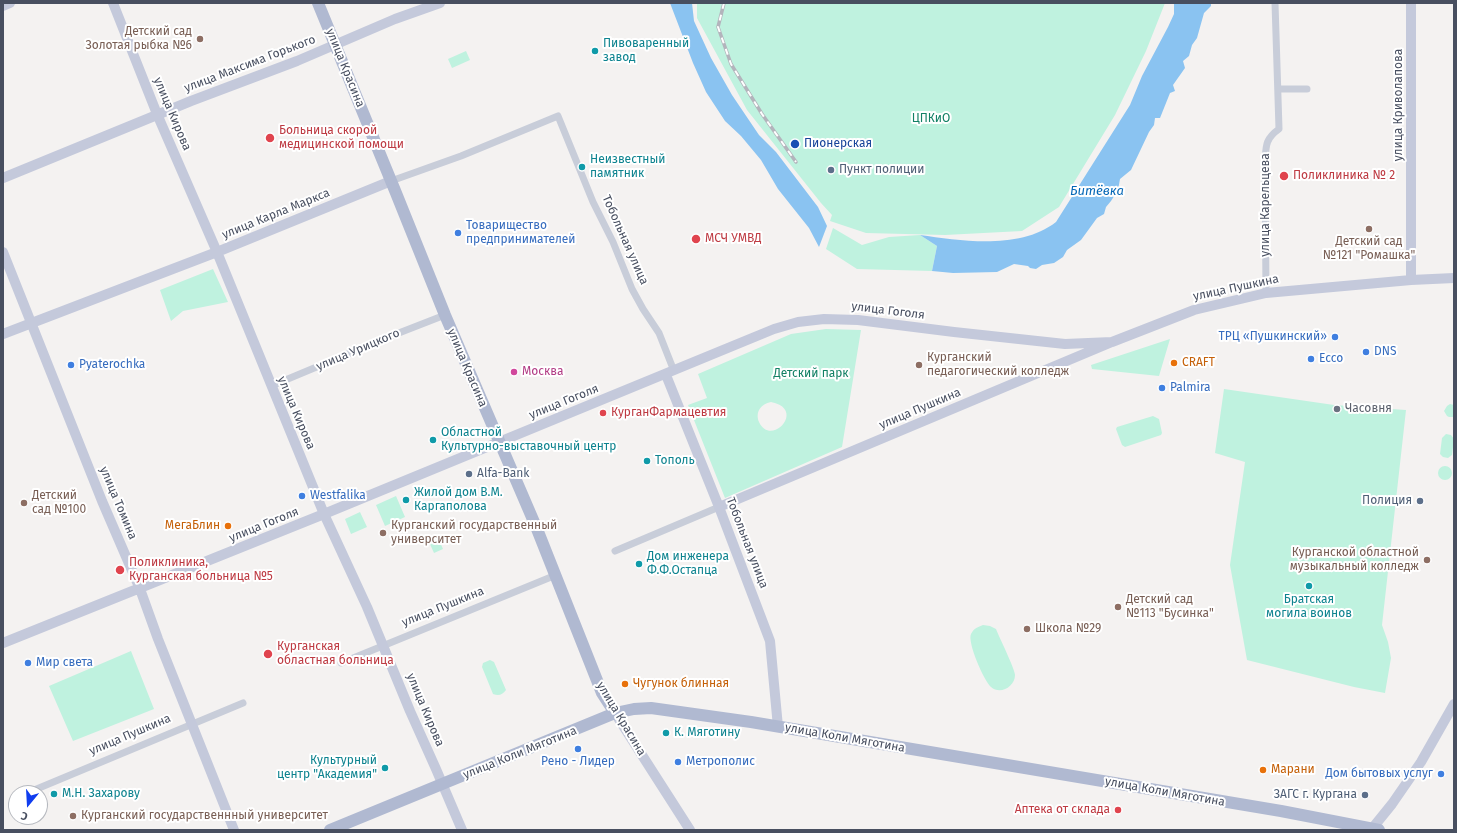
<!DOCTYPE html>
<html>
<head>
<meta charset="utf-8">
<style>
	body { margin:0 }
	#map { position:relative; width:1457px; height:833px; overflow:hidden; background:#f4f2f1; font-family:"Fira Sans",sans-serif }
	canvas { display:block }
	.frame { position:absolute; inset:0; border:4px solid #484f60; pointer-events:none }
	.north { position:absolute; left:8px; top:785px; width:40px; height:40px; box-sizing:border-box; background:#fff; border:1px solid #b6b9bf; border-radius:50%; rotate:198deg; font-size:11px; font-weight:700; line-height:16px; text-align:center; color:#484f60 }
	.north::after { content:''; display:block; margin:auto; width:14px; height:18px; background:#103def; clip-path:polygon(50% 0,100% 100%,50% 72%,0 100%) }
</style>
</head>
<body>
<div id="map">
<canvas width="1457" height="833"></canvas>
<div class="frame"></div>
<div class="north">С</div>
</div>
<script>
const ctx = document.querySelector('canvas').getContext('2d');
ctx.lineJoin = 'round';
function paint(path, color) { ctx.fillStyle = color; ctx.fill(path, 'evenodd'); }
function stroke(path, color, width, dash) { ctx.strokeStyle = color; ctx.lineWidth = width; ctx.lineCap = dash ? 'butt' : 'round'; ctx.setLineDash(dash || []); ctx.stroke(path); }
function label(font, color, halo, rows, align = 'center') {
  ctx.font = font + ' "Fira Sans",sans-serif'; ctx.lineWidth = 4; ctx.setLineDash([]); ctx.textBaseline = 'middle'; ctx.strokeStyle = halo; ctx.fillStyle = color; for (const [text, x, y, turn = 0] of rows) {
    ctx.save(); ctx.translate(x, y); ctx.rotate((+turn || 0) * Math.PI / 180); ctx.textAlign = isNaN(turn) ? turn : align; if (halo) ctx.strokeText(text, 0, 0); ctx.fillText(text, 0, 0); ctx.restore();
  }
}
paint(new Path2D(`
	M 697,3 L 1165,3 L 1146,51 L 1115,115 L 1059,207 L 1022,231 L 945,235 L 866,233 L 830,221 L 832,215 L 821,203 L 747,110 L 697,18 Z
	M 466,51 L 470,60 L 452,68 L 448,59 Z
	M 833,228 L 862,245 L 889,237 L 920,235 L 937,246 L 932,271 L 857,269 L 826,249 Z
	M 213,269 L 228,302 L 183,311 L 171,321 L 160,290 Z
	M 826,329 L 861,330 L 842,447 L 725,498 L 688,405 L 707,398 L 698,374 L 791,334 ZM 771,402 C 807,409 771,448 759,422 C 755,412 761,404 771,402 Z
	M 1170,339 L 1159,376 L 1092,369 L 1091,365 Z
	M 1224,389 L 1334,405 L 1406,410 L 1382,625 L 1388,642 L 1391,658 L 1385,693 L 1354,687 L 1247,660 L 1230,565 L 1245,462 L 1215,453 Z
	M 1450,404 L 1454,405 L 1454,417 L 1449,417 L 1447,416 L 1444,411 L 1447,406 Z
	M 1153,416 L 1159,419 L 1162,433 L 1161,435 L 1125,447 L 1122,445 L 1116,429 L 1117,427 Z
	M 1446,434 L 1451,435 L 1454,439 L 1452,455 L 1448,458 L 1443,457 L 1440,454 L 1442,438 Z
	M1438 473a7 7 0 1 1 14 0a7 7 0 1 1-14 0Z
	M 396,496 L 405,517 L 385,526 L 376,505 Z
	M 360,512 L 367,527 L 351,534 L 345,519 Z
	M 436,539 L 439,540 L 443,549 L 434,553 L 429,542 Z
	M 983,625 L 990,626 L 996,629 C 999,637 1015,669 1015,675 C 1015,687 1000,695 991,687 C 984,681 967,642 971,634 C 974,628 978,627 983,625 Z
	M 131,651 L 154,709 L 73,741 L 49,686 Z
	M 490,660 L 494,662 L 506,690 C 502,695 499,696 493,694 L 482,667 L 483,663 Z`), '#bff2df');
paint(new Path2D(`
	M 670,3 L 692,3 L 694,21 L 711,58 L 732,95 L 759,135 L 776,152 L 818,207 L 827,226 L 819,247 L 809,228 L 778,189 L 761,160 L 741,136 L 725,121 L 706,92 L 693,63 Z
	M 1174,3 L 1211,3 L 1211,6 L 1204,13 L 1197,38 L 1192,45 L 1189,56 L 1183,61 L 1185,68 L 1173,85 L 1175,91 L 1170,93 L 1160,118 L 1155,118 L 1154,125 L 1149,132 L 1131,170 L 1120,179 L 1118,190 L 1111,201 L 1106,207 L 1104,214 L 1097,218 L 1081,240 L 1067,250 L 1063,257 L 1054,263 L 1042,265 L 1036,269 L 1030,268 L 1028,266 L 1014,264 L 997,272 L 953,273 L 932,271 L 937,246 L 920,235 C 962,241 1020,250 1056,222 L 1130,105 L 1142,76 L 1168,27 L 1174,14 Z`), '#8ac3f1');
stroke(new Path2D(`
	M 1278,89 L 1307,89
	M 391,181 L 461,156 L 558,116 L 593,202 L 613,242 L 632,289 L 643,309 L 659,333 L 674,371
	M 1266,293 L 1265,162 C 1266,146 1265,139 1279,129 L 1275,3
	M 271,386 L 386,338 L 445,315
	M 615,551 L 719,507
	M 341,663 L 556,575
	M 27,793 L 243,703`), '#c8cdd9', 7);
stroke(new Path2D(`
	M 113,3 L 157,114 L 217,252 L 324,514 L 367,607 L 410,711 L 436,769 L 462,830
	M 1411,3 L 1411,280
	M 3,6 L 10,3
	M 3,178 L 191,101 L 297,61 L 395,19 L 440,3
	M 3,252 L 102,501 L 140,589 L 158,639 L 234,830
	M 3,334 L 217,252 L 391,181
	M 666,375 L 719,507 L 770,641 L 778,727
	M 719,507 L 1112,342 L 1194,310 L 1266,293 L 1411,280 L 1454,278
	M 3,643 L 324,514 L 774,329 L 798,322 L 824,319 L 858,320 L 954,332 L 1065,344 L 1112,342
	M 615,713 L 690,830
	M 1371,830 L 1392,804 L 1421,762 L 1454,704`), '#c4c9db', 10);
stroke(new Path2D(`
	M 318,3 L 396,193 L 445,315 L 537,529 L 602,693 L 615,713
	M 330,830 L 615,713 L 634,709 L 651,708 L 751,722 L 1281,811 L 1379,830`), '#b0b9d1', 12);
const rail = new Path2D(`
	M 724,3 L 718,27 L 731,64 L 762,114 L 796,162`);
stroke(rail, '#b3b4bc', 3.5);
stroke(rail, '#fff', 2, [6]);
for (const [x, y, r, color] of [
	[200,39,4,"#8d6e63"],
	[595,51,4,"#0f9aa8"],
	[270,138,5,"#e0444e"],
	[795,144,5,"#1a4fb4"],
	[582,167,4,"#0f9aa8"],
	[831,170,4,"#5c6f8a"],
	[1284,176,5,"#e0444e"],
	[1369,229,4,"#8d6e63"],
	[458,233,4,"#3f7fe0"],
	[696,239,5,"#e0444e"],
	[1335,337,4,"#3f7fe0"],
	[1366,352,4,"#3f7fe0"],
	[1311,359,4,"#3f7fe0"],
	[1174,363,4,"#e8710a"],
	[71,365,4,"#3f7fe0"],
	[919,365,4,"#8d6e63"],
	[514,372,4,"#d1479c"],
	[1162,388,4,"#3f7fe0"],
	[1337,409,4,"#6b7280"],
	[603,413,4,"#e0444e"],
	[433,440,4,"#0f9aa8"],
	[647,461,4,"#0f9aa8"],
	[469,474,4,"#5c6f8a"],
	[302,496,4,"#3f7fe0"],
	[406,500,4,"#0f9aa8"],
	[1420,501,4,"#5c6f8a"],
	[24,503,4,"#8d6e63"],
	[228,526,4,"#e8710a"],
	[383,533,4,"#8d6e63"],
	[1427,560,4,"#8d6e63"],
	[639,564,4,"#0f9aa8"],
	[120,570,5,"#e0444e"],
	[1309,586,4,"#0f9aa8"],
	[1118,607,4,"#8d6e63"],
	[1027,629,4,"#8d6e63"],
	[268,654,5,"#e0444e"],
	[28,663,4,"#3f7fe0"],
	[625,684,4,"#e8710a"],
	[666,733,4,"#0f9aa8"],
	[578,749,4,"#3f7fe0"],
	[678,762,4,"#3f7fe0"],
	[385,768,4,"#0f9aa8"],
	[1263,770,4,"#e8710a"],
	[1441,774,4,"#3f7fe0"],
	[54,794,4,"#0f9aa8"],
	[1365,795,4,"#5c6f8a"],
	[1118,810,4,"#e0444e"],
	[73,816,4,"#8d6e63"]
]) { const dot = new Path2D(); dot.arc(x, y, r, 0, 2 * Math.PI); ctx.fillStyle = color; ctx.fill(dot); stroke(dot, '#fff', 1.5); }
label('12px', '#785e54', '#fff', [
	["Детский сад",192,32,"right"],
	["Золотая рыбка №6",192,46,"right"],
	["Детский сад",1369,242,"center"],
	["№121 \"Ромашка\"",1369,256,"center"],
	["Курганский",927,358],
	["педагогический колледж",927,372],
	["Детский",32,496],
	["сад №100",32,510],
	["Курганский государственный",391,526],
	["университет",391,540],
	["Курганской областной",1419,553,"right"],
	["музыкальный колледж",1419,567,"right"],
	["Детский сад",1126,600],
	["№113 \"Бусинка\"",1126,614],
	["Школа №29",1035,629],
	["Курганский государственнный университет",81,816]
], 'left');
label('12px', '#0d838f', '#fff', [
	["Пивоваренный",603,44],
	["завод",603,58],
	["Неизвестный",590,160],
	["памятник",590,174],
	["Областной",441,433],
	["Культурно-выставочный центр",441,447],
	["Тополь",655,461],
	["Жилой дом В.М.",414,493],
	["Каргаполова",414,507],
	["Дом инженера",647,557],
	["Ф.Ф.Остапца",647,571],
	["Братская",1309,600,"center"],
	["могила воинов",1309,614,"center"],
	["К. Мяготину",674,733],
	["Культурный",377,761,"right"],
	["центр \"Академия\"",377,775,"right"],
	["М.Н. Захарову",62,794]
], 'left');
label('12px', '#484f60', '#fff', [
	["улица Максима Горького",250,64,-21],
	["улица Красина",345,68,68],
	["улица Криволапова",1399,105,-90],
	["улица Кирова",172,114,67],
	["улица Карельцева",1266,205,-90],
	["улица Карла Маркса",276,214,-22],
	["Тобольная улица",625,240,66],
	["улица Пушкина",1236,288,-12],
	["улица Гоголя",888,311,7],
	["улица Урицкого",358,350,-23],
	["улица Красина",467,368,67],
	["улица Гоголя",564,402,-22],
	["улица Пушкина",920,409,-23],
	["улица Кирова",296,413,67],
	["улица Томина",118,503,67],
	["улица Гоголя",264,525,-22],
	["Тобольная улица",747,543,69],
	["улица Пушкина",443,607,-22],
	["улица Кирова",425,710,67],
	["улица Красина",621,719,59],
	["улица Пушкина",130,735,-23],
	["улица Коли Мяготина",845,738,10],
	["улица Коли Мяготина",520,753,-22],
	["улица Коли Мяготина",1165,792,10]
]);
label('12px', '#138165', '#fff', [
	["ЦПКиО",931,119],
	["Детский парк",811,374]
]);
label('12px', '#be3a42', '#fff', [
	["Больница скорой",279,131],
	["медицинской помощи",279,145],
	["Поликлиника № 2",1293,176],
	["МСЧ УМВД",705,239],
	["КурганФармацевтия",611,413],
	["Поликлиника,",129,563],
	["Курганская больница №5",129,577],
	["Курганская",277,647],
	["областная больница",277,661],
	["Аптека от склада",1110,810,"right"]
], 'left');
label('12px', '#164399', '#fff', [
	["Пионерская",804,144]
], 'left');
label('12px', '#4e5e75', '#fff', [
	["Пункт полиции",839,170],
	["Alfa-Bank",477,474],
	["Полиция",1412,501,"right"],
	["ЗАГС г. Кургана",1357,795,"right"]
], 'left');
label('12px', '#366cbe', '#fff', [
	["Товарищество",466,226],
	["предпринимателей",466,240],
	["ТРЦ «Пушкинский»",1327,337,"right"],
	["DNS",1374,352],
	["Ecco",1319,359],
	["Pyaterochka",79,365],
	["Palmira",1170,388],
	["Westfalika",310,496],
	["Мир света",36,663],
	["Рено - Лидер",578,762,"center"],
	["Метрополис",686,762],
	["Дом бытовых услуг",1433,774,"right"]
], 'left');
label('12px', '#c56008', '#fff', [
	["CRAFT",1182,363],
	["МегаБлин",220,526,"right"],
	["Чугунок блинная",633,684],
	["Марани",1271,770]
], 'left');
label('12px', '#b23c85', '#fff', [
	["Москва",522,372]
], 'left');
label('12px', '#5b616d', '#fff', [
	["Часовня",1345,409]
], 'left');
label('italic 13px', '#0567b6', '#fff', [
	["Битёвка",1097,191]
]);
</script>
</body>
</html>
